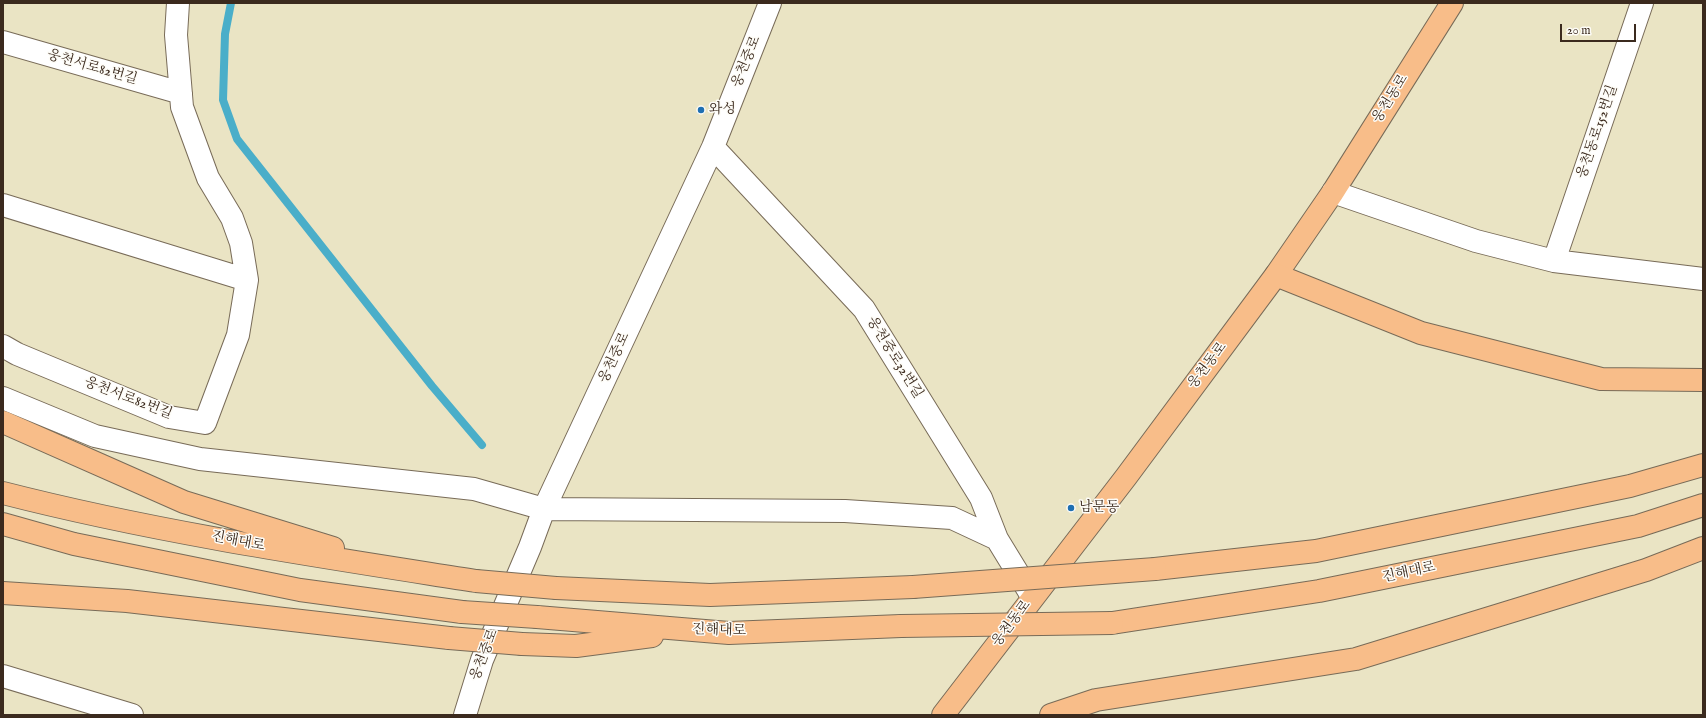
<!DOCTYPE html>
<html>
<head>
<meta charset="utf-8">
<style>
	body { margin:0 }
	#map { position:relative; width:1706px; height:718px; overflow:hidden; background:#eae4c4; font-family:"IM FELL English",serif }
	canvas { display:block }
	.frame { position:absolute; inset:0; border:4px solid #3b2a1e; pointer-events:none }
	.scale { position:absolute; left:1560px; top:24px; width:76px; height:18px; box-sizing:border-box; border:2px solid #3b2a1e; border-top:0; padding-left:5px; font-size:12px; line-height:14px; white-space:nowrap; color:#3b2a1e; -webkit-text-stroke:3px #fdfcf7; paint-order:stroke }
</style>
</head>
<body>
<div id="map">
<canvas width="1706" height="718"></canvas>
<div class="frame"></div>
<div class="scale">20 m</div>
</div>
<script>
const ctx = document.querySelector('canvas').getContext('2d');
ctx.lineJoin = 'round';
function stroke(path, color, width, dash) { ctx.strokeStyle = color; ctx.lineWidth = width; ctx.lineCap = dash ? 'butt' : 'round'; ctx.setLineDash(dash || []); ctx.stroke(path); }
function label(font, color, halo, rows, align = 'center') {
  ctx.font = font + ' "IM FELL English","Noto Serif KR",serif'; ctx.lineWidth = 3; ctx.setLineDash([]); ctx.textBaseline = 'middle'; ctx.strokeStyle = halo; ctx.fillStyle = color; for (const [text, x, y, turn = 0] of rows) {
    ctx.save(); ctx.translate(x, y); ctx.rotate((+turn || 0) * Math.PI / 180); ctx.textAlign = isNaN(turn) ? turn : align; if (halo) ctx.strokeText(text, 0, 0); ctx.fillText(text, 0, 0); ctx.restore();
  }
}
stroke(new Path2D(`
	M 231,3 L 225,34 L 223,100 L 237,139 L 432,386 L 482,445`), '#4aaec9', 8);
const minor = new Path2D(`
	M 3,42 L 181,93
	M 713,147 L 864,309 L 981,498 L 997,539 L 1030,593
	M 1333,192 L 1476,241 L 1554,261 L 1703,279
	M 3,205 L 247,280
	M 1554,261 L 1642,3
	M 3,346 L 17,354 L 169,417 L 205,423 L 238,335 L 247,280 L 241,243 L 232,218 L 208,178 L 182,107 L 176,35 L 178,3
	M 3,398 L 95,436 L 200,459 L 474,489 L 544,509 L 845,511 L 952,518 L 997,539
	M 3,676 L 132,715
	M 465,715 L 482,660 L 530,547 L 544,509 L 713,147 L 770,3`);
const major = new Path2D(`
	M 943,715 L 1126,477 L 1276,275 L 1333,192 L 1452,3`);
const highway = new Path2D(`
	M 1276,275 L 1421,333 L 1601,379 L 1703,380
	M 3,422 L 184,502 L 333,548
	M 3,493 C 159,533 317,556 476,581
	M 3,524 L 74,544 L 300,590 L 462,612
	M 1155,569 L 1316,551 L 1630,486 L 1703,465
	M 556,588 L 710,595 L 913,587
	M 3,593 L 127,601 L 449,638
	M 537,617 L 729,633 L 901,626
	M 1112,623 L 1319,591 L 1638,526 L 1703,505
	M 522,644 L 576,646 L 652,636
	M 1051,715 L 1096,700 L 1356,659 L 1646,570 L 1703,548`);
stroke(minor, '#786b58', 24);
stroke(major, '#786b58', 24);
stroke(highway, '#786b58', 24);
stroke(minor, '#fff', 22);
stroke(major, '#f8bd89', 22);
stroke(highway, '#f8bd89', 22);
const highwayBridge = new Path2D(`
	M 476,581 L 556,588
	M 913,587 L 1155,569
	M 462,612 L 537,617
	M 901,626 L 1112,623
	M 449,638 L 522,644`);
stroke(highwayBridge, '#786b58', 24, []);
stroke(highwayBridge, '#f8bd89', 22);
for (const [x, y, r, color] of [
	[701,110,4,"#1f6fb2"],
	[1071,508,4,"#1f6fb2"]
]) { const dot = new Path2D(); dot.arc(x, y, r, 0, 2 * Math.PI); ctx.fillStyle = color; ctx.fill(dot); stroke(dot, '#fdfcf7', 1.5); }
label('14px', '#3b2a1e', '#fdfcf7', [
	["웅천중로",747,62,-68],
	["웅천서로82번길",92,68,16],
	["웅천동로",1391,99,-58],
	["웅천동로152번길",1598,132,-71],
	["웅천중로",615,358,-65],
	["웅천중로32번길",894,358,58],
	["웅천동로",1208,366,-53],
	["웅천서로82번길",128,399,21],
	["진해대로",238,542,11],
	["진해대로",1409,573,-12],
	["웅천동로",1012,624,-53],
	["진해대로",719,631,2],
	["웅천중로",485,655,-69]
]);
label('14px', '#3b2a1e', '#fdfcf7', [
	["와성",709,110],
	["남문동",1079,508]
], 'left');
</script>
</body>
</html>
